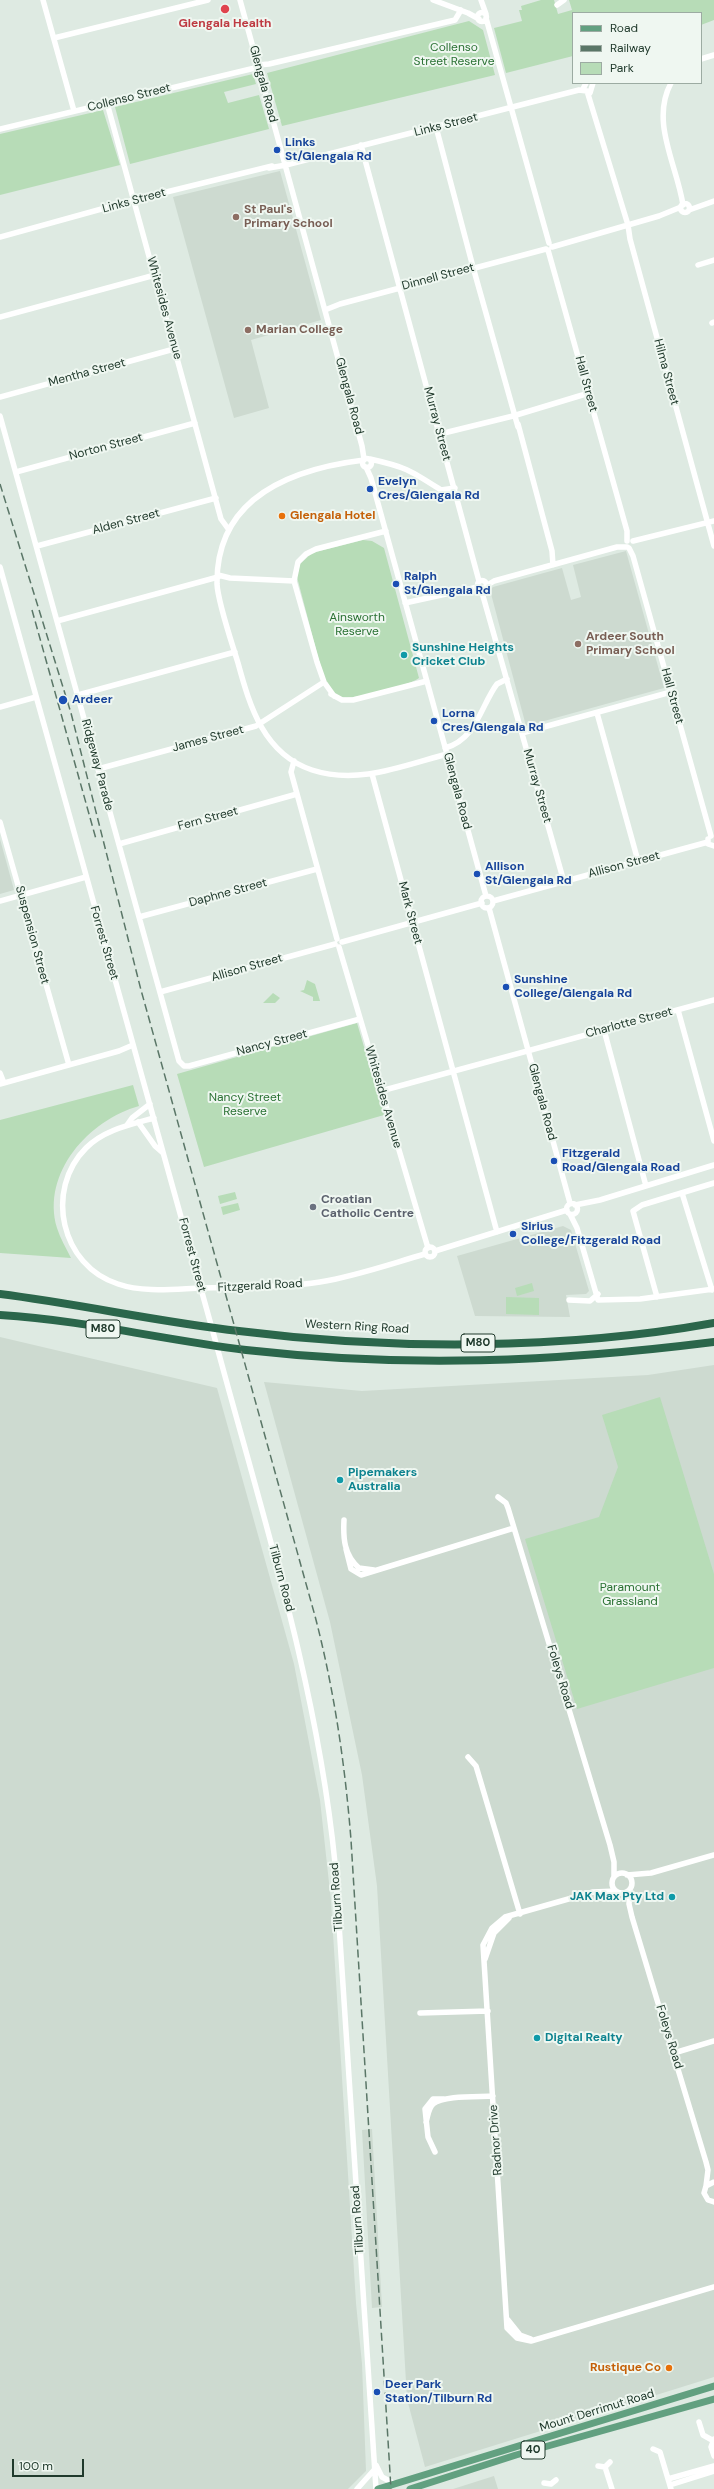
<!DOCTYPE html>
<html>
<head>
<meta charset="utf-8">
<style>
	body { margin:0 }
	#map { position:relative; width:714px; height:2489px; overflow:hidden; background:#deeae2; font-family:"DM Sans",sans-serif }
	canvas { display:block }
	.legend { position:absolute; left:572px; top:12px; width:130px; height:72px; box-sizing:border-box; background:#eff7f1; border:1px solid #9caba2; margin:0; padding:5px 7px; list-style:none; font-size:12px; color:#203a2c }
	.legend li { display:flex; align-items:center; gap:8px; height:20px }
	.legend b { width:20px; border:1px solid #9caba2 }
	.scale { position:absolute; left:12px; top:2459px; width:72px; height:18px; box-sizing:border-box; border:2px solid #203a2c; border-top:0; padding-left:5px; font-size:12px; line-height:14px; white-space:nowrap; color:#203a2c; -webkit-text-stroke:3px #eff7f1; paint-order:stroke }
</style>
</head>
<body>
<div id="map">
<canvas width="714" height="2489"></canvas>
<ul class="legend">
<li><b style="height:5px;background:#62a080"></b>Road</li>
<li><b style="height:5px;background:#5a7667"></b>Railway</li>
<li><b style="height:11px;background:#b7dcb7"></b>Park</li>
</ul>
<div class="scale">100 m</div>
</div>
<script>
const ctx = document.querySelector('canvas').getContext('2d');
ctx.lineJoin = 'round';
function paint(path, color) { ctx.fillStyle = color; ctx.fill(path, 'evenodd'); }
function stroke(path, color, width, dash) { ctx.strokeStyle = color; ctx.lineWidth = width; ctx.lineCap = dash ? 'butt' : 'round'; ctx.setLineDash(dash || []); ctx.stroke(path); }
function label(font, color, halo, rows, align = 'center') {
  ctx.font = font + ' "DM Sans",sans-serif'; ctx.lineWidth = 4; ctx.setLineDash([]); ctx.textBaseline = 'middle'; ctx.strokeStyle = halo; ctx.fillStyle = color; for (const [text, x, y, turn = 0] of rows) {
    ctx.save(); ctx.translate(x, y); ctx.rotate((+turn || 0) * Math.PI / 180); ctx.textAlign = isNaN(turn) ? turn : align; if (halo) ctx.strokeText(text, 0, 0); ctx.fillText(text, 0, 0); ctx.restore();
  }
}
paint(new Path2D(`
	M 280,171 L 321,320 L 251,340 L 269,408 L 234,418 L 173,197 Z
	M 626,551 L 664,688 L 526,726 L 490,590 L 493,587 L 562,568 L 571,600 L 581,597 L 573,565 Z
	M 0,839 L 14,890 L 0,894 Z
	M 563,1226 L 571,1230 L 589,1291 L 586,1294 L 566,1295 L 570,1317 L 475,1316 L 457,1256 Z
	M 0,1337 L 217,1388 L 294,1664 L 320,1800 L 331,1901 L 356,2303 L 362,2364 L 366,2471 L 348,2489 L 0,2489 Z
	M 714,1365 L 714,2377 L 425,2467 L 407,2399 L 377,1886 L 362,1775 L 330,1622 L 264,1382 L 362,1391 L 648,1375 Z
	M 372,2129 L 382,2307 L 372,2308 L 362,2130 Z
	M 494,2476 L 498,2489 L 453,2489 Z`), '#cddad0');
paint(new Path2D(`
	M 541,0 L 554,0 L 558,14 L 572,10 L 569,0 L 714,0 L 714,20 L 701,25 L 701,13 L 573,13 L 573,56 L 506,73 L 494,28 L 522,21 L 519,10 L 522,10 L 521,6 Z
	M 469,21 L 483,30 L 495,75 L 282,126 L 267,73 Z
	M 253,74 L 256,84 L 224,92 L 228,103 L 259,95 L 269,129 L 130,164 L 115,107 Z
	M 103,110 L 120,165 L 0,195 L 0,134 Z
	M 363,540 L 372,541 L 384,548 L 419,678 C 408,686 354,700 341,697 C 333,694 329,686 324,680 L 297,577 L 300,564 L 312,553 Z
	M 307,980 L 315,984 L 320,1001 L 313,1001 L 313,997 L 300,991 L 304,990 Z
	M 273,993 L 280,998 L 275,1003 L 263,1003 Z
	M 357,1023 L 384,1115 L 204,1167 L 177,1074 Z
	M 133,1085 L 139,1106 C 89,1120 41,1173 57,1228 C 60,1238 66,1248 71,1258 L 0,1253 L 0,1120 Z
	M 235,1192 L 237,1199 L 220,1204 L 218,1196 Z
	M 238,1203 L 240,1210 L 223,1215 L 221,1207 Z
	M 532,1283 L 534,1291 L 517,1296 L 515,1288 Z
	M 506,1297 L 539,1298 L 539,1315 L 506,1314 Z
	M 660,1397 L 714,1574 L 714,1668 L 577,1709 L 525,1539 L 599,1517 L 618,1467 L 602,1415 Z`), '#b7dcb7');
stroke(new Path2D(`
	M 43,0 L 74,111
	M 240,0 L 362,446 L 364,459
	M 433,0 L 468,13 L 479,19
	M 481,0 L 486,14
	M 557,5 L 564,0
	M477.5 17a4.5 4.5 0 1 1 9 0a4.5 4.5 0 1 1-9 0Z
	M 486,18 L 549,243
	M 54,38 L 208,0
	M 701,59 L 714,55
	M 258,65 L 269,64 L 455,20 L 461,10
	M 671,83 C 650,122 677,165 683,205
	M 583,89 L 586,83
	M 590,93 L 593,83
	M 107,103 L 221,519 L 229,530
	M 436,127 L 473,267 L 518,427
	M 0,129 L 259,67
	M 361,145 L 479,581
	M 269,168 L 286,165 L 579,90 L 587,91 L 628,225 L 630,239 L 714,546
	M680.5 208a4.5 4.5 0 1 1 9 0a4.5 4.5 0 1 1-9 0Z
	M 689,210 L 714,201
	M 0,237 L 134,200 L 272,166
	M 552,247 L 659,216 L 681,207
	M 548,250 L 627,531 L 627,541
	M 698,265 L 714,260
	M 325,310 L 340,304 L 546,249
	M 0,317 L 155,275
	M 712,323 L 714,322
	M 0,397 L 174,349
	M 0,416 L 179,1061 L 184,1066 L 189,1066 L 360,1019
	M 518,424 L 552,551 L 553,565
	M 440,434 L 513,416 L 589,393
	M362.5 463a4.5 4.5 0 1 1 9 0a4.5 4.5 0 1 1-9 0Z
	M 370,459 C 406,467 410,470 441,490 L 455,488
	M 364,460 C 291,469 216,497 217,584 C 218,603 232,643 238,663 C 250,707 264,754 312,770 C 358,785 402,766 447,754
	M 366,467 L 371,478 L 486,896
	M 16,472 L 195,423
	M 633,541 L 714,521
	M 37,546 L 216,498
	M 629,548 L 633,556 L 711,836
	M 0,567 C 71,822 143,1077 213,1332 C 260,1508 317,1681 335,1863 L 376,2489
	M 218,575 L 230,578 L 294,581
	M477.5 585a4.5 4.5 0 1 1 9 0a4.5 4.5 0 1 1-9 0Z
	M 486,586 L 494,581 L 617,547 L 627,547
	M 481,589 L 564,882
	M 405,603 L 478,587
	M 57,621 L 218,577
	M 331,694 L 342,700 L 353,700 L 427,681
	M 78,695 L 235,652
	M 334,696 L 324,682 L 317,662 L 294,581 L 298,562 L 306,554 L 316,549 L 386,531
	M 0,707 L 36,697
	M 597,713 L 638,861
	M 522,733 L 671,692
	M 445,748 C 477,739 481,705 497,684 L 507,679
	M 294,761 L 291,772 L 337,939
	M 98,769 L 256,726 L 324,682
	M 372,774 L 497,1232
	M 0,822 L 69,1065
	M 708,839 L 708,844 L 714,846
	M 119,844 L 297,794
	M481 902a6 6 0 1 1 12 0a6 6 0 1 1-12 0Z
	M 0,901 L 86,877
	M 493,901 L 708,842
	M 489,908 L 570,1203
	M 139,917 L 317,869
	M 342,942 L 482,903
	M 339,947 L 428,1248
	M 160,992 L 335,944
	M 678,1010 L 714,1141
	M 604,1030 L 646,1186
	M 0,1073 L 4,1083
	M 0,1084 L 119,1051 L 133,1045
	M 381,1091 L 714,1000
	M 154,1118 C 129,1125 104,1130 86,1148 C 44,1190 61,1266 118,1284 C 144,1293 174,1289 202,1288 C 241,1287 281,1288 320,1282 C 356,1276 390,1264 425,1254
	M 138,1122 L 155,1146 L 163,1153
	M 127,1125 L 132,1118 L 150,1104
	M 682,1193 L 712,1290
	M566.5 1209a5.5 5.5 0 1 1 11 0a5.5 5.5 0 1 1-11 0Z
	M 575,1205 L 600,1200 L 714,1165
	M 570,1214 L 577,1228 L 598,1300 L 640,1299 L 714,1289
	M425 1252a5 5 0 1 1 10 0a5 5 0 1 1-10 0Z
	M 435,1251 L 567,1210
	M 657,1297 L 633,1211 L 642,1205 L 714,1183
	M 569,1300 L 590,1301 L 598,1294
	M 498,1497 L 506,1503 L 508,1508 L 610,1845 L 614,1862 L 614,1877
	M 344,1520 C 343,1538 344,1555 359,1568 L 374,1570
	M 346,1549 L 351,1569 L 361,1575 L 514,1528
	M 468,1757 L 476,1766 L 520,1914
	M612 1883a10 10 0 1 1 20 0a10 10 0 1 1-20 0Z
	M 627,1875 L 651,1873 L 714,1855
	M 630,1889 L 629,1904 L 632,1917 L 706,2162 L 708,2170 L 706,2186
	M 616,1891 L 593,1892 L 505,1917 L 492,1928 L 483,1945 L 507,2328 L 517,2338 L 531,2341 L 714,2287
	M 485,1959 L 494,1933 L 509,1918
	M 420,2013 L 488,2011
	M 674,2053 L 714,2041
	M 426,2122 C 428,2116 428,2109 433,2104 C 443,2095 479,2097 493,2096
	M 435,2152 L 428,2137 L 425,2109 L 433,2099 L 444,2099
	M 714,2182 L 706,2186 L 704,2193 L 708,2200 L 714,2202
	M 508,2320 L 520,2335 L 531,2339
	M 699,2422 L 703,2435 L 712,2440
	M 714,2439 L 711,2447 L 714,2456
	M 653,2449 L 660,2452 L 671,2489
	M 376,2465 L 382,2477 L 395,2484
	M 598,2466 L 605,2467 L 610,2462
	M 605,2467 L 612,2489
	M 668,2479 L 714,2466
	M 544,2483 L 551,2484 L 556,2480
	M 670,2485 L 714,2471
	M 357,2489 L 374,2470`), '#fff', 5.5);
stroke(new Path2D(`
	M 378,2489 L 714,2386
	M 410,2489 L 516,2455 L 714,2399`), '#62a080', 7);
stroke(new Path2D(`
	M 0,1294 C 80,1304 159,1322 239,1331 C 389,1350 565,1350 714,1323
	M 0,1315 C 83,1320 164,1340 246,1350 C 406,1368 555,1362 714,1342`), '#2b664b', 8);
stroke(new Path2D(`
	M 0,484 L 71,713 L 141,990 L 315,1616 C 334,1689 345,1764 351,1840 L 391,2489
	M 32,610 L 96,839`), '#5a7667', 1.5, [8, 4]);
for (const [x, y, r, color] of [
	[225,9,5,"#e0444e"],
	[277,150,4,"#1a4fb4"],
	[236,217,4,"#8d6e63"],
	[248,330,4,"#8d6e63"],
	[370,489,4,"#1a4fb4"],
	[282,516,4,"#e8710a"],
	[396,584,4,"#1a4fb4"],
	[578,644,4,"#8d6e63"],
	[404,655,4,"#0f9aa8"],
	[63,700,5,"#1a4fb4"],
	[434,721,4,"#1a4fb4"],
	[477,874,4,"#1a4fb4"],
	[506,987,4,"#1a4fb4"],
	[554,1161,4,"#1a4fb4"],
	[313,1207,4,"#6b7280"],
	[513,1234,4,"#1a4fb4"],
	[340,1480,4,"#0f9aa8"],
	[672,1897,4,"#0f9aa8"],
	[537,2038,4,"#0f9aa8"],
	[669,2368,4,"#e8710a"],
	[377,2392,4,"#1a4fb4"]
]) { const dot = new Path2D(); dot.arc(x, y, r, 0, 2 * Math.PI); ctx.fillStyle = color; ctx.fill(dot); stroke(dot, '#eff7f1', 1.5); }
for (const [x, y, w] of [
	[103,1329,34],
	[478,1343,34],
	[533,2450,24]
]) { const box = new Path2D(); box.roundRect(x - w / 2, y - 9, w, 18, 3); ctx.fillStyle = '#eff7f1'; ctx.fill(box); stroke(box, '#203a2c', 1); }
label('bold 11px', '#203a2c', null, [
	["M80",103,1329],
	["M80",478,1343],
	["40",533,2450]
]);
label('bold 12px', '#be3a42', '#eff7f1', [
	["Glengala Health",225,24]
]);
label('12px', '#2a7133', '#eff7f1', [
	["Collenso",454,48],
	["Street Reserve",454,62],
	["Ainsworth",357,618],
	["Reserve",357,632],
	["Nancy Street",245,1098],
	["Reserve",245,1112],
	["Paramount",630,1588],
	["Grassland",630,1602]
]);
label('12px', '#203a2c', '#eff7f1', [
	["Glengala Road",263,84,75],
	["Collenso Street",129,98,-14],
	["Links Street",446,125,-14],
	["Links Street",134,201,-15],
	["Dinnell Street",438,277,-15],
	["Whitesides Avenue",164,308,75],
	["Hilma Street",666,372,75],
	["Mentha Street",87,373,-15],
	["Hall Street",586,384,75],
	["Glengala Road",349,396,75],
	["Murray Street",437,424,75],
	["Norton Street",106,447,-15],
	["Alden Street",126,522,-15],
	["Hall Street",672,696,75],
	["James Street",208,739,-15],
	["Ridgeway Parade",97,765,75],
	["Murray Street",537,786,74],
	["Glengala Road",457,791,75],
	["Fern Street",208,819,-15],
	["Allison Street",624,865,-15],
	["Daphne Street",228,893,-15],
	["Mark Street",410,913,75],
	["Suspension Street",32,935,75],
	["Forrest Street",104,943,74],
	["Allison Street",247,968,-16],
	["Charlotte Street",629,1023,-15],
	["Nancy Street",272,1043,-15],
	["Whitesides Avenue",383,1097,74],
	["Glengala Road",542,1102,75],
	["Forrest Street",192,1255,75],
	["Fitzgerald Road",260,1286,-3],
	["Western Ring Road",357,1327,3],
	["Tilburn Road",281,1578,75],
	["Foleys Road",560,1677,73],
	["Tilburn Road",337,1897,-94],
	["Foleys Road",669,2037,73],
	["Radnor Drive",496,2140,-94],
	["Tilburn Road",358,2220,-94],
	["Mount Derrimut Road",597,2411,-17]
]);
label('bold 12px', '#164399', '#eff7f1', [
	["Links",285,143],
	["St/Glengala Rd",285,157],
	["Evelyn",378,482],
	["Cres/Glengala Rd",378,496],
	["Ralph",404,577],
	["St/Glengala Rd",404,591],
	["Ardeer",72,700],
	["Lorna",442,714],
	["Cres/Glengala Rd",442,728],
	["Allison",485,867],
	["St/Glengala Rd",485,881],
	["Sunshine",514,980],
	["College/Glengala Rd",514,994],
	["Fitzgerald",562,1154],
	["Road/Glengala Road",562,1168],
	["Sirius",521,1227],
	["College/Fitzgerald Road",521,1241],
	["Deer Park",385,2385],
	["Station/Tilburn Rd",385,2399]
], 'left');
label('bold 12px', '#785e54', '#eff7f1', [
	["St Paul's",244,210],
	["Primary School",244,224],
	["Marian College",256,330],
	["Ardeer South",586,637],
	["Primary School",586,651]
], 'left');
label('bold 12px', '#c56008', '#eff7f1', [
	["Glengala Hotel",290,516],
	["Rustique Co",661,2368,"right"]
], 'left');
label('bold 12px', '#0d838f', '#eff7f1', [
	["Sunshine Heights",412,648],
	["Cricket Club",412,662],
	["Pipemakers",348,1473],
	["Australia",348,1487],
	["JAK Max Pty Ltd",664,1897,"right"],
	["Digital Realty",545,2038]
], 'left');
label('bold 12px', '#5b616d', '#eff7f1', [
	["Croatian",321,1200],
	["Catholic Centre",321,1214]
], 'left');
</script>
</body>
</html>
